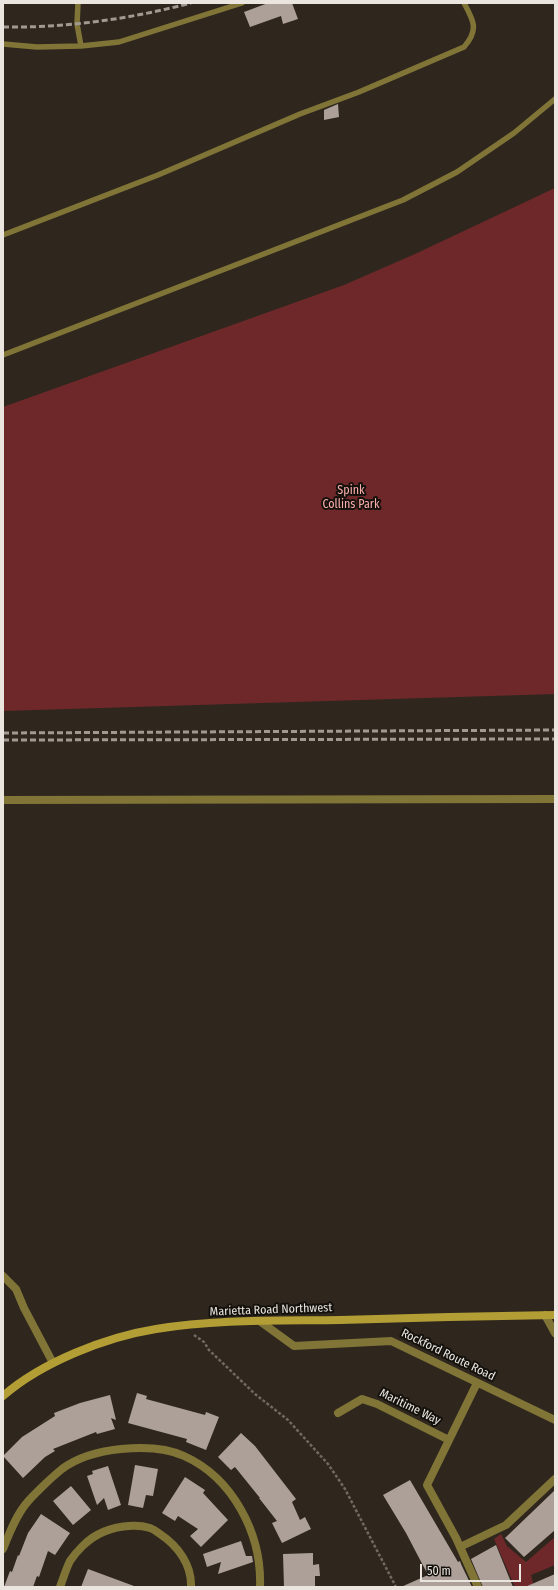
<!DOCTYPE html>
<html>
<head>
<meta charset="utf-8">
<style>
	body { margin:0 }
	#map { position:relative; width:558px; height:1590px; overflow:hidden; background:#2f271e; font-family:"Fira Sans Condensed",sans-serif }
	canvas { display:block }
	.frame { position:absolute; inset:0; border:4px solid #eae5df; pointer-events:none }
	.scale { position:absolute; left:420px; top:1564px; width:101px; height:18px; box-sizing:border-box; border:2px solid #eae5df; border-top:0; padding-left:5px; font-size:12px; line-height:14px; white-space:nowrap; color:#eae5df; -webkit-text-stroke:3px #14110d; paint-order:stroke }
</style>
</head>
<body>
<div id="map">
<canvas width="558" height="1590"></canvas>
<div class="frame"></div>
<div class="scale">50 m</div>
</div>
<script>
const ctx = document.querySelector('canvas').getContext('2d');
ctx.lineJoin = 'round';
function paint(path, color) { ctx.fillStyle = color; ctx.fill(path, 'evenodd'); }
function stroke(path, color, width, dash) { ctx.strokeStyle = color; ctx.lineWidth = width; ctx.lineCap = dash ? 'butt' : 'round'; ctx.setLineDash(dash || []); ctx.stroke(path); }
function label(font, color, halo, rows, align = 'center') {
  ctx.font = font + ' "Fira Sans Condensed",sans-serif'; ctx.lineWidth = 4; ctx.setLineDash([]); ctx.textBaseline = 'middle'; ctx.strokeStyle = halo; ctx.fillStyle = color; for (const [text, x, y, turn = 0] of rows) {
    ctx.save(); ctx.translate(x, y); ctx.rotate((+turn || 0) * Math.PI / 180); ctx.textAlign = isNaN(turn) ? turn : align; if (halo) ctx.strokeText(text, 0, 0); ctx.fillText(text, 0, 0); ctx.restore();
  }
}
paint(new Path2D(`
	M 555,188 L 555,694 L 3,711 L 3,407 L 344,285 L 415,254 Z
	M 501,1534 L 507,1546 L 526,1562 L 555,1537 L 555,1565 L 531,1575 L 534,1587 L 515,1587 L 494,1539 Z`), '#6f282a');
paint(new Path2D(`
	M 268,3 L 292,3 L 298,19 L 283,24 L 281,16 L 250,27 L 244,12 Z
	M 338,104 L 339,117 L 324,120 L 324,110 Z
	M 137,1393 L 147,1396 L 146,1399 L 205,1415 L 206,1412 L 219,1417 L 206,1450 L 186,1442 L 187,1439 L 128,1423 Z
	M 110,1395 L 116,1420 L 111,1418 L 115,1429 L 97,1434 L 96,1432 L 53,1449 L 55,1451 L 45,1457 L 23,1478 L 3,1456 L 22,1437 L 55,1416 L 54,1413 L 80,1403 Z
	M 241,1433 L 255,1446 L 296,1499 L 292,1502 L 300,1520 L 305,1517 L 311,1529 L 282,1543 L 272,1523 L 277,1521 L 259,1498 L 260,1498 L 235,1467 L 231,1470 L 218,1457 Z
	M 135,1465 L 158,1469 L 153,1496 L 146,1495 L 143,1508 L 128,1505 Z
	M 108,1466 L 121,1505 L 108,1510 L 104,1498 L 97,1505 L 87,1476 L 93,1474 L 92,1471 Z
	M 185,1477 L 205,1490 L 203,1493 L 228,1520 L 201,1547 L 190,1536 L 198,1529 L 178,1516 L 175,1521 L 162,1513 Z
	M 410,1480 L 458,1562 L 460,1561 L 461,1564 L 472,1587 L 401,1587 L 428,1575 L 406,1533 L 383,1495 Z
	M 71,1486 L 91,1510 L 73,1525 L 53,1501 Z
	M 555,1490 L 555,1530 L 524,1557 L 505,1538 Z
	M 41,1514 L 70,1533 L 55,1555 L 48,1551 L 39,1577 L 37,1576 L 33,1587 L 4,1587 L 10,1571 L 12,1572 L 18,1555 L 19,1556 L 28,1533 Z
	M 241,1541 L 246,1556 L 252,1556 L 253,1562 L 218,1574 L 221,1562 L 207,1567 L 203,1554 Z
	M 496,1545 L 513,1587 L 483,1587 L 471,1559 Z
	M 313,1553 L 313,1565 L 319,1564 L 320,1576 L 315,1576 L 315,1587 L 284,1587 L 283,1554 Z
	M 88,1569 L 134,1586 L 133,1587 L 81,1587 Z
	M 555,1574 L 555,1587 L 525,1587 Z`), '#ada099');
stroke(new Path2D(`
	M 194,1335 L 204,1342 L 209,1350 L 255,1394 L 288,1420 L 328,1464 L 345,1489 L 396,1587`), '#716a62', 2.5, [3, 2]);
stroke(new Path2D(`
	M 78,3 L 77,24 L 81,46
	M 3,44 L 37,47 L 81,46 L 119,42 L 242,3
	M 3,235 L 158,175 L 300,114 L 359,92 L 464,47 C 479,30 474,21 464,3
	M 3,355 L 403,200 L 457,172 L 514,133 L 555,99`), '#807437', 5.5);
stroke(new Path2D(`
	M 3,800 L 555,799
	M 3,1276 L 16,1289 L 24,1308 L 53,1363
	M 545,1315 L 555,1333
	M 261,1322 L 294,1346 L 391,1341 L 555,1420
	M 477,1383 L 427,1485 L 456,1538 L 478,1587
	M 338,1413 L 362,1399 L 377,1404 L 449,1440
	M 460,1547 L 506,1525 L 555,1479
	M 3,1549 C 9,1534 15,1518 25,1505 C 32,1496 52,1477 62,1469 C 78,1457 101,1451 121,1449 C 141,1447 165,1447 184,1456 C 233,1478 262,1534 260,1587
	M 60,1587 C 63,1579 66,1569 70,1561 C 76,1552 88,1539 99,1534 C 112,1527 134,1523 150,1528 C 153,1529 157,1532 160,1534 C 178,1546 192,1565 191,1587`), '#807437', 8);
stroke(new Path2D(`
	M 3,1396 C 42,1362 106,1337 156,1329 C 217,1319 280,1321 340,1320 C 412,1318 483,1316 555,1315`), '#b29e35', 8);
stroke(new Path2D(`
	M 3,27 C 66,28 130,19 191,3
	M 3,733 L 555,730
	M 3,740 L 555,739`), '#a19a93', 3, [6, 3]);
label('12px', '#fbaeab', '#14110d', [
	["Spink",351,491],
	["Collins Park",351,505]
]);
label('12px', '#eae5df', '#14110d', [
	["Marietta Road Northwest",271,1310,-2],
	["Rockford Route Road",448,1355,26],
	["Maritime Way",410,1407,26]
]);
</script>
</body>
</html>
